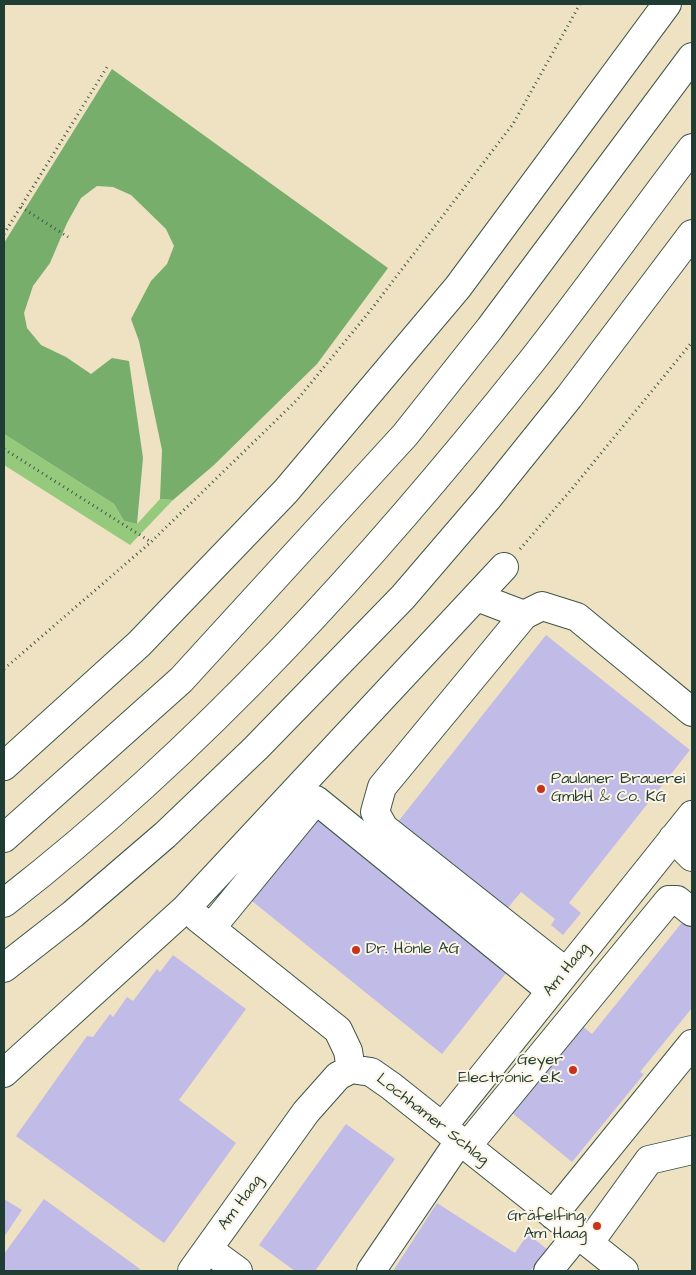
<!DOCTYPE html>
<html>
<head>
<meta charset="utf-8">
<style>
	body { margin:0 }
	#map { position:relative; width:696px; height:1275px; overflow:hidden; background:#efe2c2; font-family:"Architects Daughter",sans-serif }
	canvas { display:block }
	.frame { position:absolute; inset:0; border:5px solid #1f3d34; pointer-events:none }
</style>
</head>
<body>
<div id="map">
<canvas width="696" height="1275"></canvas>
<div class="frame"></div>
</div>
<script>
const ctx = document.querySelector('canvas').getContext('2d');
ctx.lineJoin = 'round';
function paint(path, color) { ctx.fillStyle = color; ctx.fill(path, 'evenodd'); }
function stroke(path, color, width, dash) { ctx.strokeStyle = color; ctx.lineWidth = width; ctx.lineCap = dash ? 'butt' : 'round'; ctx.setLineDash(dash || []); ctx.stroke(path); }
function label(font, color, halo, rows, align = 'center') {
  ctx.font = font + ' "Architects Daughter",sans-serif'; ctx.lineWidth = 4; ctx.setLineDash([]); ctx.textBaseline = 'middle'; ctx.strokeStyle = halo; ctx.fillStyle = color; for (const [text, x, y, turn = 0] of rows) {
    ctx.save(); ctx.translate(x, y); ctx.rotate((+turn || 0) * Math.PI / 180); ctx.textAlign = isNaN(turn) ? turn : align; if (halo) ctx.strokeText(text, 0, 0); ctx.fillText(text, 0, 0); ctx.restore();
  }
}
paint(new Path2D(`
	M 4,434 L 114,504 L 124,521 L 137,524 L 160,499 L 173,500 L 130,545 L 4,465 Z`), '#95ca7c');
paint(new Path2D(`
	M 112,69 L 388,268 L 317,364 L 214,465 L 173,500 L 160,499 L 162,450 L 139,341 L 131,319 L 151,281 L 167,264 L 174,246 L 166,229 L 131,195 L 113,187 L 97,186 L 81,198 L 67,223 L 50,263 L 33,286 L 24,313 L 27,328 L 41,345 L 66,357 L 91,374 L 112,358 L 129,361 L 143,458 L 137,524 L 124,521 L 114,504 L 4,434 L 4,243 Z`), '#78ae6c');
paint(new Path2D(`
	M 546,635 L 690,750 L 569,903 L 581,913 L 563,935 L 551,925 L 555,919 L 521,892 L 502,915 L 393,828 Z
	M 316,810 L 511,967 L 442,1054 L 247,897 Z
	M 684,920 L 692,927 L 692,1008 L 640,1072 L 644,1074 L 572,1162 L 511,1112 L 581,1025 L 592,1034 Z
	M 173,955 L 246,1009 L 179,1100 L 236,1143 L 164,1243 L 16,1136 L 87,1036 L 93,1037 L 110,1014 L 113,1017 L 127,997 L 133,1001 L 157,969 L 160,972 Z
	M 346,1124 L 395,1159 L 315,1271 L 295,1271 L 259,1245 Z
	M 4,1199 L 22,1210 L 4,1237 Z
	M 44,1199 L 140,1269 L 139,1271 L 4,1271 L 4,1254 Z
	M 437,1203 L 515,1253 L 528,1234 L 548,1250 L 530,1271 L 393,1271 Z`), '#c1bbe7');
const minor = new Path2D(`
	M 477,597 L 524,615
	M 673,838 L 692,857
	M 198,918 L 338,1030 L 348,1051 L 351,1069
	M 211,928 L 316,800 L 551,991
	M 566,972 L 384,828 L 375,812 L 382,787 L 524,615 L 542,606 L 577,617 L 692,712
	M 351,1069 L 371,1072 L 391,1086 L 624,1271
	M 4,1073 L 186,908 L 504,567
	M 443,1126 L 692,815
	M 467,1146 L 669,900 L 677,900 L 692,912
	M 553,1215 L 692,1044
	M 589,1243 L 649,1160 L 692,1150
	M 208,1249 L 238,1271
	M 192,1271 L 306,1112 L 338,1076 L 351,1069
	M 371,1271 L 460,1140
	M 548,1271 L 578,1234`);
const highway = new Path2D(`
	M 4,766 L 139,644 L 286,491 L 458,287 L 667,4
	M 4,838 L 181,680 L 405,435 L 490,328 L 692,57
	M 4,903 C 204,748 374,559 531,362 C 586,292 638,219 692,148
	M 4,968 L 73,914 L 165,835 L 256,748 L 403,597 L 487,499 L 569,397 L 692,234`);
stroke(minor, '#3e5649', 30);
stroke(highway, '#3e5649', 30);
stroke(new Path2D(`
	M 21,207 L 68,237
	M 4,234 L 107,67
	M 4,449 L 151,542
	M 520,549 L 571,490 L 692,342
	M 4,669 L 151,542 L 297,400 L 370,311 L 513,124 L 580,4`), '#3e5649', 3, [1, 4]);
stroke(minor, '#fff', 28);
stroke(highway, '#fff', 28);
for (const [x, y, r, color] of [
	[541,789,5,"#c8321e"],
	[356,950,5,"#c8321e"],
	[573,1070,5,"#c8321e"],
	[597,1226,5,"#c8321e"]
]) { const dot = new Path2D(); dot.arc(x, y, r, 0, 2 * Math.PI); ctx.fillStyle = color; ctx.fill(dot); stroke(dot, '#fcf5e5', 2); }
label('16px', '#1f3d34', '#fcf5e5', [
	["Paulaner Brauerei",551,780],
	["GmbH & Co. KG",551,798],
	["Dr. Hönle AG",366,950],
	["Geyer",563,1061,"right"],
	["Electronic e.K.",563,1079,"right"],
	["Gräfelfing,",587,1217,"right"],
	["Am Haag",587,1235,"right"]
], 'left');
label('16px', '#1f3d34', '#fcf5e5', [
	["Am Haag",567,970,-51],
	["Lochhamer Schlag",432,1120,38],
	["Am Haag",241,1203,-54]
]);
</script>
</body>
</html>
